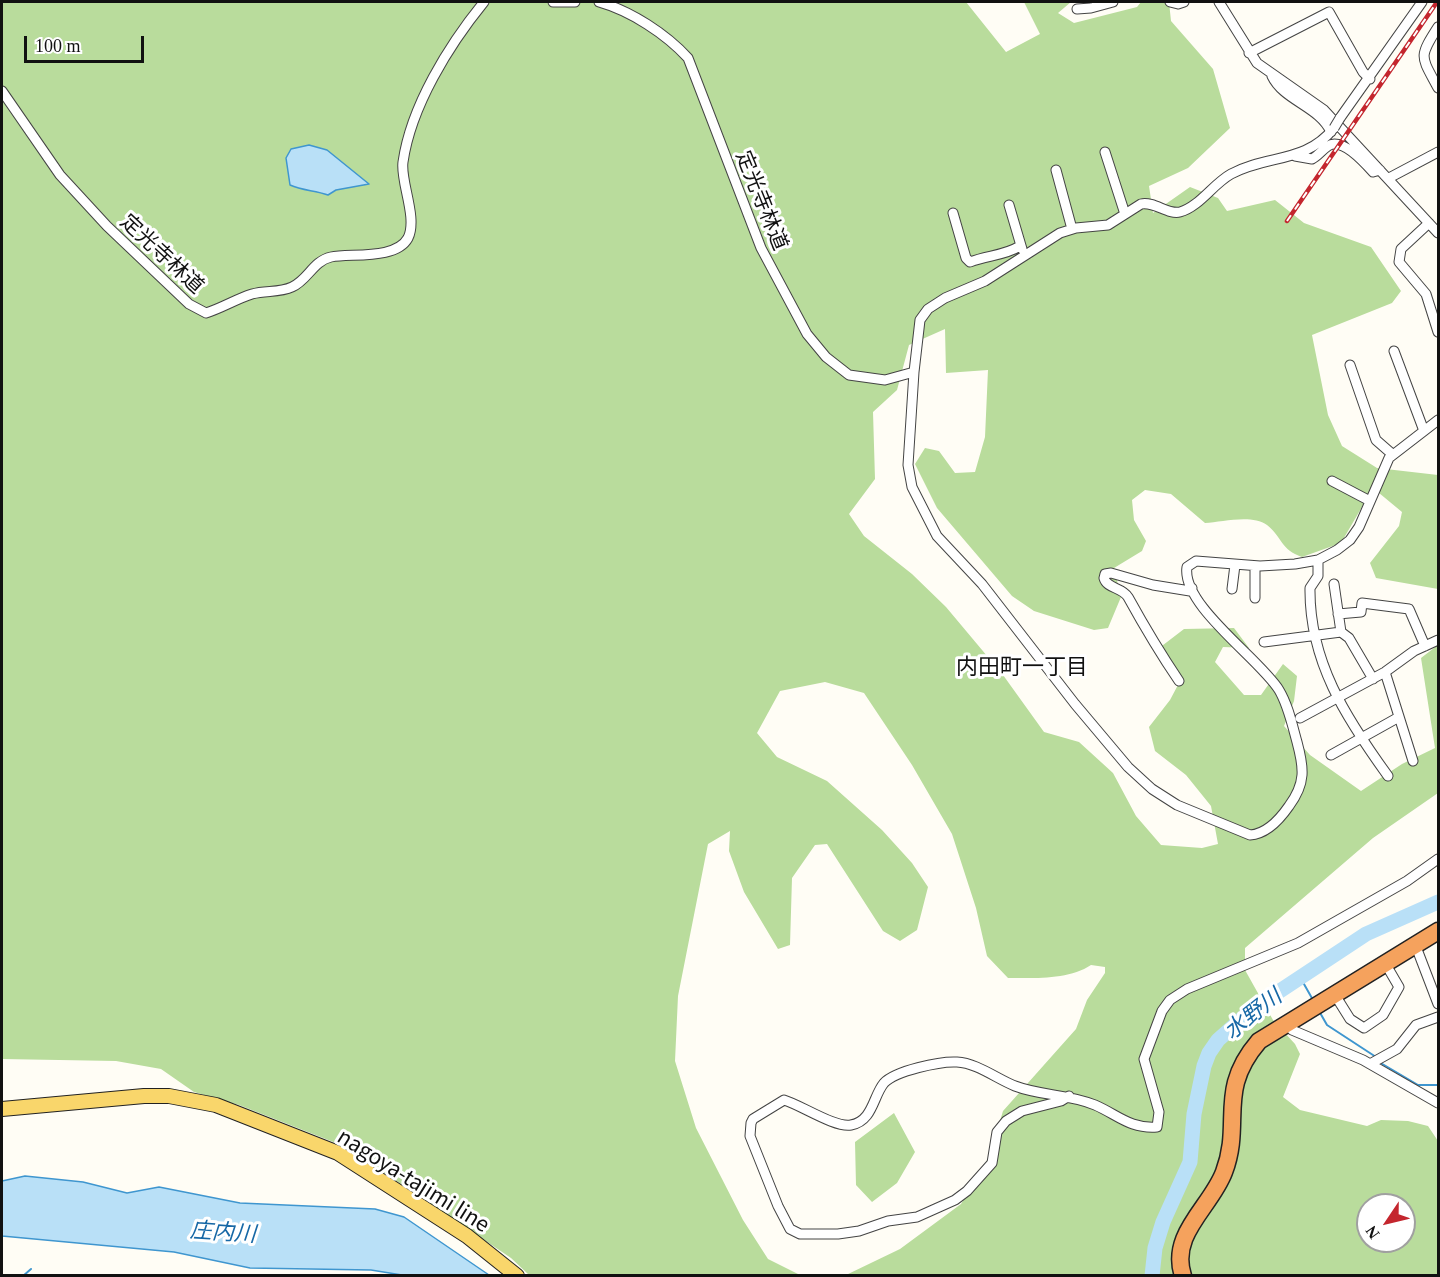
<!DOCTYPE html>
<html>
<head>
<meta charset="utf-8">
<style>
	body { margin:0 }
	#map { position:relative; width:1440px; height:1277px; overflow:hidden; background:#fffdf5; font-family:Georgia,serif }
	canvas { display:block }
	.frame { position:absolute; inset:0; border:3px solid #111; pointer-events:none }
	.north { position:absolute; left:1356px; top:1193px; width:60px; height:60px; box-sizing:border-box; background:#fff; border:2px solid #a0a0a0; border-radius:50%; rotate:235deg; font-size:16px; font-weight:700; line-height:24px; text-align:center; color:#111 }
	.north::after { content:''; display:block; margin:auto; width:21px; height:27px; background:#c4262e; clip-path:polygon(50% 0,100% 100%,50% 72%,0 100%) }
	.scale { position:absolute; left:24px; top:36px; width:120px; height:27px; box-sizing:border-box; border:3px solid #111; border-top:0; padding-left:8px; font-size:18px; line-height:21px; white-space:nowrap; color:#111; -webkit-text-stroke:4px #fff; paint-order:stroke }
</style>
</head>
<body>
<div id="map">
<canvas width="1440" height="1277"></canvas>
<div class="frame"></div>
<div class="north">N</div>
<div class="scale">100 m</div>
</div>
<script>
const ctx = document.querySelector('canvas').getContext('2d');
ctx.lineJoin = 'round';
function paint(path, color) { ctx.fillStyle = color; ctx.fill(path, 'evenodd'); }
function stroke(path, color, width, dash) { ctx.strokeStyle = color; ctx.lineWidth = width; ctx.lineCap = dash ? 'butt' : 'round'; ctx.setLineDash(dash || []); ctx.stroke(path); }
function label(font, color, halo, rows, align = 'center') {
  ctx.font = font + ' Georgia,"Noto Sans JP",serif'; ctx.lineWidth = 6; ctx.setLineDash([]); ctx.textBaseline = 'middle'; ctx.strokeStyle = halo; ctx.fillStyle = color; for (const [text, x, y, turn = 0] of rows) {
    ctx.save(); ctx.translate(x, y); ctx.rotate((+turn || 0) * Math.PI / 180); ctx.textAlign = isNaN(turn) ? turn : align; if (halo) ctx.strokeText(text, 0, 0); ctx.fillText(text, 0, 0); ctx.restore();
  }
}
paint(new Path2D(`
	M 2,2 L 966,2 L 1006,52 L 1040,34 L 1024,2 L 1071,2 L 1058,13 L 1074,23 L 1137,7 L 1141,2 L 1169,2 L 1171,21 L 1213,69 L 1230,128 L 1188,168 L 1149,186 L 1153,213 L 1190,187 L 1218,198 L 1227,211 L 1275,200 L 1304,223 L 1371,247 L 1401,291 L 1392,303 L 1312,335 L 1328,415 L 1342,446 L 1377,468 L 1438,475 L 1438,589 L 1376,578 L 1370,563 L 1399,526 L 1402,512 L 1373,488 L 1341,543 L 1302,557 C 1281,550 1282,537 1267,525 C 1252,514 1222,522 1205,523 L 1171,494 L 1145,490 L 1132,500 L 1134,520 L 1146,541 L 1142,551 L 1114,568 L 1121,597 L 1108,628 L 1094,630 L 1034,611 L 1012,596 L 937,508 L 915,464 L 925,448 L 939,451 L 955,473 L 975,472 L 985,437 L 988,370 L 946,373 L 945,329 L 909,345 L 897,390 L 873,412 L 875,479 L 849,514 L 864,536 L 912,574 L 946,607 L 1003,675 L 1044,732 L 1079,742 L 1113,773 L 1136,816 L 1161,845 L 1202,848 L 1218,844 L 1211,806 L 1186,775 L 1155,751 L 1149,727 L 1170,700 L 1179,683 L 1154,652 L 1184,629 L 1234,628 L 1249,648 L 1223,647 L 1215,662 L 1244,695 L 1261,695 L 1283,664 L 1297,676 L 1294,701 L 1284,726 L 1310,755 L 1361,791 L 1402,764 L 1435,748 L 1421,658 L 1438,645 L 1438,793 L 1373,838 L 1245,948 L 1245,970 L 1273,1020 L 1295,1044 L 1300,1054 L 1283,1097 L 1300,1110 L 1367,1126 L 1381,1120 L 1408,1121 L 1428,1126 L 1438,1141 L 1438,1275 L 846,1275 L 900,1249 L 961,1204 L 989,1157 L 1003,1111 L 1076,1029 L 1087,1000 L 1105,973 L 1105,967 L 1091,965 C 1069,980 1034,978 1008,978 L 987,956 L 976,908 L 952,834 L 912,765 L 864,693 L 825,682 L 780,691 L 757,733 L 777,757 L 827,781 L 882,830 L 912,863 L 928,887 L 917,930 L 900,941 L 883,931 L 827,844 L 815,845 L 792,878 L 790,945 L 778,949 L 744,892 L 729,851 L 730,831 L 708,844 L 678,996 L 675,1061 L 696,1128 L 743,1220 L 768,1259 L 800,1275 L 529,1275 L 511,1258 L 346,1147 L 239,1105 L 194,1092 L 161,1069 L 116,1061 L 2,1059 ZM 1368,1205 L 1404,1205 L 1404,1241 L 1368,1241 Z
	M 894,1113 L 915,1152 L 897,1183 L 872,1202 L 856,1185 L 855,1142 Z`), '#b9dc9c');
const water = new Path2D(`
	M 309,145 L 327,150 L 369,184 L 336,190 L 328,195 C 315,190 303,191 290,185 L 286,158 L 291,149 Z
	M 25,1176 L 83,1182 L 127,1193 L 159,1187 L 240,1203 L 375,1209 L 404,1217 L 489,1275 L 408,1276 L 371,1270 L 250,1268 L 174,1252 L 2,1236 L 2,1181 Z`);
paint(water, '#b9e0f7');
stroke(water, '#3f96cf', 1.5);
stroke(new Path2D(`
	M 1300,977 L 1313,1000
	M 1319,1011 L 1327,1025 L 1376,1057
	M 1379,1062 L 1418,1085 L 1438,1085
	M 23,1276 L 31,1269`), '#3f96cf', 2);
stroke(new Path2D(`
	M 1152,1276 L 1155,1248 L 1163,1222 L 1190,1162 L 1194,1114 L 1204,1066 L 1209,1053 L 1218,1040 L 1254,1008 L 1366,934 L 1438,902`), '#b9e0f7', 15);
const street = new Path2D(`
	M 553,2 L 575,2
	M 599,2 C 631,11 666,34 688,58 L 761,248 L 807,334 L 826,357 L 849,375 L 885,380 L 914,372
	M 1170,2 L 1178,4 L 1184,2
	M 1219,2 L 1257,63 L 1324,110 L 1438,233
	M 1077,9 L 1091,8 L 1113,2
	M 1438,27 C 1418,58 1421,56 1438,88
	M 1249,53 L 1329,12 L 1363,72 L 1370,79
	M 1272,76 C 1284,101 1319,106 1331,132
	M 2,91 L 60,175 L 107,226 L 189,304 L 206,313 C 222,308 236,299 252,294 C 266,290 279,293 292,287 C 308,280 313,261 331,257 C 351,253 396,260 408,238 C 418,218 400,181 403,162 C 411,106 449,45 484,2
	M 1340,118 L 1422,2
	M 1334,128 C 1305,164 1268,154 1231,174 C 1213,184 1199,207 1180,212 C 1168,215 1154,201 1141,204 L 1108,225 L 1076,228 L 1060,233 L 985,281 L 945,298 L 928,309 L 920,320 L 914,372 L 908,465 L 912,487 L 937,536 L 982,584 L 1075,704 L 1128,767 L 1152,789 L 1177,805 L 1250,835 C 1267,834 1280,819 1289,806 C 1306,783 1304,768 1297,742 C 1292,724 1288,705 1279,690 C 1260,659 1181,605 1187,567 L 1196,561 L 1260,566 L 1295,564 L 1318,560 L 1337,550 L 1350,540 L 1359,527 L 1389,458 L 1438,420
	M 1105,152 L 1125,214
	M 1295,156 L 1312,159 C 1318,156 1322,150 1328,146 C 1342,137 1365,163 1373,172 L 1380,170
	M 1056,170 L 1072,229
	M 1389,178 L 1438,152
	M 1009,205 L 1022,249
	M 953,213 L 966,258 L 970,262 C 987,255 1004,256 1020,246
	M 1429,223 L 1401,249 L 1399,262 L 1426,294 L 1438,332
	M 1394,351 L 1424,431
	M 1350,365 L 1376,440 L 1392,454
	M 1332,481 L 1370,501
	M 1318,560 L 1318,576 L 1310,588 C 1309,661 1346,718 1388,776
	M 1334,584 L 1341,632
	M 1232,589 L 1235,565
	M 1255,598 L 1255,566
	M 1338,614 L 1361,612 L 1362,603 L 1409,609 L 1425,646
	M 1264,642 L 1341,632 L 1349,638 L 1373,679
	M 1385,672 L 1413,761
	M 1179,681 C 1160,653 1144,626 1128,597 C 1122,587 1107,589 1104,578 L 1105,574 L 1111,573 L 1153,585 L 1190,591 L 1192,588
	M 1300,718 L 1385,672 L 1414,651 L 1438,640
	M 1331,755 L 1399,717
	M 1415,944 L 1438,1004
	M 1335,995 L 1350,1019 L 1364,1028 L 1383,1015 L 1399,987 L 1385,963
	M 1288,1024 L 1292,1030 L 1363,1060 L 1438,1103
	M 1370,1064 L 1397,1049 L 1416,1025 L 1438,1017
	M 1069,1096 L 1061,1101 L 1022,1111 L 1006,1121 L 997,1132 L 992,1163 L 967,1191 L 955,1200 L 917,1217 L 888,1221 L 859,1231 L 838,1234 L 800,1234 L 790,1229 L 778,1206 L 750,1136 L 751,1123 L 753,1119 L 784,1100 C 801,1105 835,1128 851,1125 C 873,1121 873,1096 884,1083 C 895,1071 940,1061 957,1062 C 977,1063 997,1079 1015,1086 C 1041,1096 1069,1094 1095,1105 C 1118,1115 1130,1129 1157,1127 L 1159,1112 L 1144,1059 L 1162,1011 L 1170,1000 L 1187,989 L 1298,943 L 1407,881 L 1438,859`);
const primary = new Path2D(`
	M 2,1109 L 144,1096 L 169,1096 L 216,1105 L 338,1153 L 467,1236 L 517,1276`);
const highway = new Path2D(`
	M 1183,1276 C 1169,1234 1211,1207 1224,1172 C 1243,1122 1216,1091 1259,1041 L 1438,931`);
stroke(street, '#444', 11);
stroke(primary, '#222', 16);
stroke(highway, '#222', 19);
stroke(street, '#fff', 9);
stroke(primary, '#f9d66b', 14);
stroke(highway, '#f5a25d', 16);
const rail = new Path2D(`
	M 1287,221 L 1437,2`);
stroke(rail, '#c4262e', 4.5);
stroke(rail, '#fff', 2, [7]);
const streetBridge = new Path2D(`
	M 1334,128 L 1340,118`);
stroke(streetBridge, '#444', 11, []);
stroke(streetBridge, '#fff', 9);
label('21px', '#111', '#fff', [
	["定光寺林道",763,200,68],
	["定光寺林道",163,253,43],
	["nagoya-tajimi line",414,1180,32]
]);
label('22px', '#111', '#fff', [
	["内田町一丁目",1022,666]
]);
label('italic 22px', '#1768a6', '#fff', [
	["水野川",1252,1013,-38],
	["庄内川",223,1231,4]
]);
</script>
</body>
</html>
